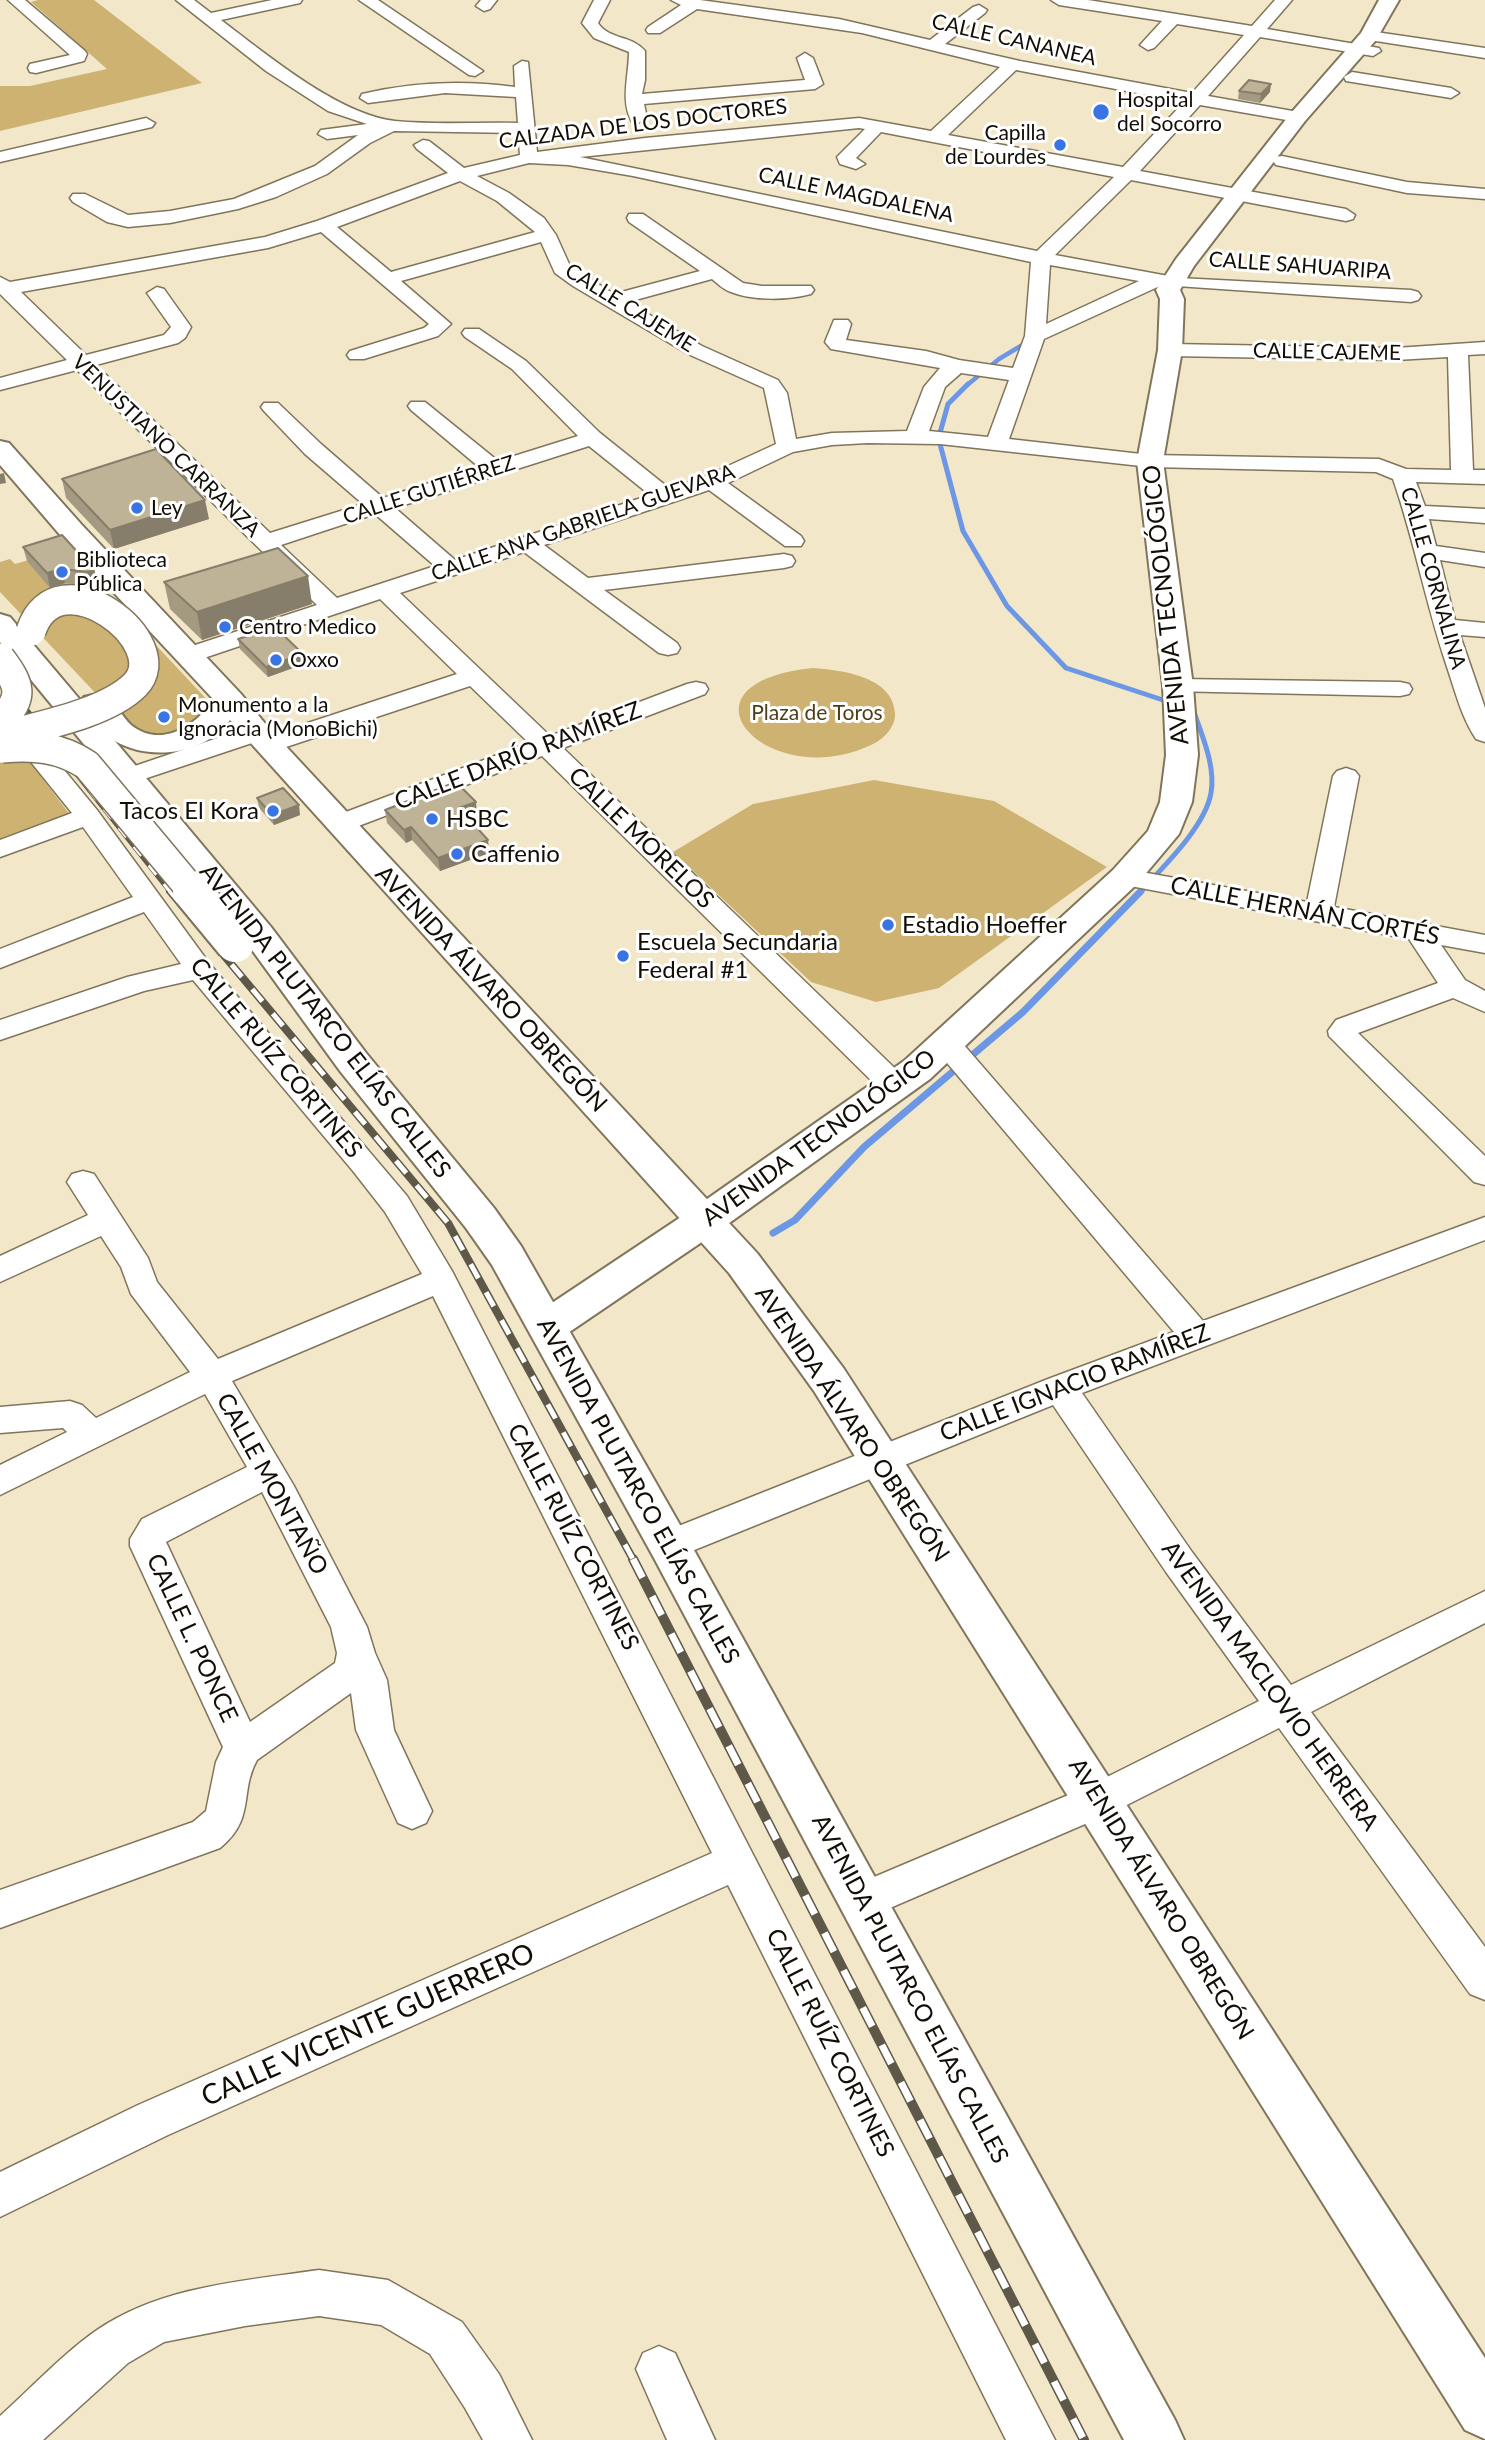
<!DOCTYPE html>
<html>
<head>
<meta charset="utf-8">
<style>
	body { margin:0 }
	canvas { display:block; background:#f3e7ca }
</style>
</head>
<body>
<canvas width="1485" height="2440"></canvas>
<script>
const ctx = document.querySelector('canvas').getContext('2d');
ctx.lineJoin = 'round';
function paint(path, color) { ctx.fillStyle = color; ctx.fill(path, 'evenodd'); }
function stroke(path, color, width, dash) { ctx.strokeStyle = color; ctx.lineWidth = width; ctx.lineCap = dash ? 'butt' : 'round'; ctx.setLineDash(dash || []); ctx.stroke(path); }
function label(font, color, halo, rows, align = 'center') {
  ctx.font = font + ' Lato,sans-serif'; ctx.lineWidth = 6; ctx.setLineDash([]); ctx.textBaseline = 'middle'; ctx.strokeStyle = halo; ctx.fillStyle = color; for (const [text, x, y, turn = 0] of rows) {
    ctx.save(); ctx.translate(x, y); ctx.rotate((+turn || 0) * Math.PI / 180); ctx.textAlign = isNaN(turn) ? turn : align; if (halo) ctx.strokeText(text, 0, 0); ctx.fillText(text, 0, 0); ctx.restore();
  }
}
paint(new Path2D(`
	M 38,0 L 94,0 L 202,83 L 0,131 L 0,86 L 30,86 L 107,69 L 31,2 Z
	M 66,549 L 212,705 L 177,738 L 135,735 L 0,592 L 0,562 L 10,559 L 15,564 Z
	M 813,668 C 840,670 893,676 895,713 C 896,727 883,740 871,745 C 767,794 665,683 813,668 Z
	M 22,752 L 71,816 L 0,842 L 0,759 Z
	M 874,780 L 994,801 L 1107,867 L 939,988 L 876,1002 L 811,982 L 673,852 L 753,804 Z`), '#ceb272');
stroke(new Path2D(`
	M 966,386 L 999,359 L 1029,341`), '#6c97e4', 4.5);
stroke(new Path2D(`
	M 940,433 L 948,404 L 968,384
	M 940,444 L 963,531 L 1007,606 L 1066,668 L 1172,703
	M 1140,892 C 1163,867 1205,827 1211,793 C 1216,765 1201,734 1193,709`), '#6c97e4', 5);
stroke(new Path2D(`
	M 773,1233 L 795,1220 L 864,1147 L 1023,1012 L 1141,891`), '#6c97e4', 7);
const minor = new Path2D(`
	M 8,0 L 25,0 L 85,51 L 87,54 L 84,61 L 36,73 L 30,72 L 28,68 L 30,64 L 70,55 Z
	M 176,0 L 194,0 L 211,13 L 272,0 L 302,0 L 300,3 L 221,20 C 266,54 339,115 395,121 C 435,125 477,122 518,123 L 516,97 L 445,93 L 368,103 L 360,98 L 362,94 C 412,82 464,80 515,87 L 514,66 L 522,61 L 528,62 L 537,152 L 645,138 L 859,118 L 931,131 L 1000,67 L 862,33 L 697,9 L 660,33 L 648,33 L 646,30 L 648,27 L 681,5 L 671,0 L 700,0 L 839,19 L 930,40 L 973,7 L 979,5 L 987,10 L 985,13 L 945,44 L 1020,61 L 1192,93 L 1244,35 L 1177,24 L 1154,48 L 1148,50 L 1140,45 L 1162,21 L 1059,5 L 1051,0 L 1088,0 L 1252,26 L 1275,0 L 1292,0 L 1267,29 L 1379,48 L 1381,51 L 1373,56 L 1260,37 L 1208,96 L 1304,113 L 1307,117 L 1304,121 L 1298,122 L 1200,105 L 1140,171 L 1346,209 L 1355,215 L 1353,219 L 1346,221 L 1131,180 L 1055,255 L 1179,278 L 1411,290 L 1418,292 L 1421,296 L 1418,300 L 1411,302 L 1162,285 L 1044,339 L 1009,439 L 1150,455 L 1379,459 L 1406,469 L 1451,470 L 1448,357 L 1396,360 L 1170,356 L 1163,354 L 1160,350 L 1163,346 L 1170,344 L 1396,348 L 1485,342 L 1485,354 L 1468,355 L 1473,470 L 1485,470 L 1485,484 L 1416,482 L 1425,506 L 1485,509 L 1485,523 L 1429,519 L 1436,546 L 1485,553 L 1485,567 L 1440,560 L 1455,620 L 1485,623 L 1485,637 L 1460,635 L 1485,708 L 1485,742 L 1476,739 C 1462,718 1456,694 1448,670 C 1426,606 1415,542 1393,479 L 1376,472 L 1150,467 L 940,444 L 868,443 L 832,445 L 793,452 L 728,483 L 801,536 L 804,541 L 801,546 L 785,546 L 709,490 L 544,545 L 588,578 L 784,554 L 792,556 L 795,561 L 792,566 L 784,568 L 604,590 L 677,643 L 680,648 L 677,653 L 668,655 L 659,653 L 524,552 L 400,593 L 550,736 L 687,684 L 696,682 L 705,684 L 708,689 L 705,694 L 563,748 L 907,1080 L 911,1087 L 907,1094 L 896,1097 L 885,1094 L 542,756 L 348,830 L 339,832 L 330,830 L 326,824 L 330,818 L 529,743 L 470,686 L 277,750 L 268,753 L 259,750 L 255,745 L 258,741 L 129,784 L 120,781 L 116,776 L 120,771 L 247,728 L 256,725 L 265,728 L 269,733 L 265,737 L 457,674 L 380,599 L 198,660 L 189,662 L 180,660 L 177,655 L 180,650 L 317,605 L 77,370 L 0,390 L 0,378 L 67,360 L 0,294 L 0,277 L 10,282 L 265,237 L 317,221 L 448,173 L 417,149 L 414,145 L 423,140 L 429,141 L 464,168 L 520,155 L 518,133 L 394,131 L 370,143 L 327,174 L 276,197 L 238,209 L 170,223 L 128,227 L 107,222 L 73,202 L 70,198 L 73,194 L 85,194 L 128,215 L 170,211 L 234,199 L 315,166 L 358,135 L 327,139 L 318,134 L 321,130 L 367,124 L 328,111 L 266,71 ZM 1016,70 L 1184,102 L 1123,167 L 948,135 ZM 859,128 L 865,129 L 837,157 L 840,164 L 856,169 L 865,164 L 856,158 L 881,132 L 1114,177 L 1037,251 L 580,157 ZM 529,163 L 568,165 L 633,176 L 1031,262 L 1025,336 L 1013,368 L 959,360 L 926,351 L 846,340 L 851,324 L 848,320 L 834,320 L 825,342 L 831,349 L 940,368 L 924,387 L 907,431 L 832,433 L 796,439 L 787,393 L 778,380 L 702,346 L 628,302 L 712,279 C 718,284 724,290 731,292 C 753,301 788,300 811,294 L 814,290 L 811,286 L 762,286 L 743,283 L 643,214 L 629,214 L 627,218 L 629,222 L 700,271 L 614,294 L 570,266 L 556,235 L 544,218 L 509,193 L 477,176 ZM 460,181 L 497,201 L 535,232 L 391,272 L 337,227 ZM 321,232 L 429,324 L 424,328 L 350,351 L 347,355 L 350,359 L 364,359 L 438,336 L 451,324 L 401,281 L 541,242 L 555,273 L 573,286 L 688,354 L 764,388 L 776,444 L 704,477 L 670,489 L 600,433 L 526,361 L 479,329 L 465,329 L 462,333 L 465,337 L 512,369 L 578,436 L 498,461 L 425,402 L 411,402 L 408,406 L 411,410 L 479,467 L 383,498 L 321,444 L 278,403 L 264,403 L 261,407 L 264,411 L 305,454 L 363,504 L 270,533 L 96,365 L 178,343 L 185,338 L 191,327 L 164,289 L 157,287 L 147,293 L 171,327 L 164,335 L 86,355 L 21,292 L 268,248 ZM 1050,265 L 1139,281 L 1046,324 ZM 961,373 L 1009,380 L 988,437 L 929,431 L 945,387 ZM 589,446 L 650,495 L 455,560 L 395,508 ZM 375,514 L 435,566 L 337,598 L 281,545 Z
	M 359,0 L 378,0 L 483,71 L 475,76 L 469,75 Z
	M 481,0 L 497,0 L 490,9 L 484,11 L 476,6 Z
	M 594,0 L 610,0 L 598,23 C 609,40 632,35 645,51 L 645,80 L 642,94 L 805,80 L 797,58 L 805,53 L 813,58 L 823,84 L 815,89 L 644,104 L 647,118 L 638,123 L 632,122 C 620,101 629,75 629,52 L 594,38 L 582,23 Z
	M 1369,31 L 1485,48 L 1485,58 L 1363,39 L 1361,36 Z
	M 1352,72 L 1451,88 L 1459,93 L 1451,98 L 1346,81 L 1344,77 Z
	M 146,118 L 155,123 L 152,127 L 0,162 L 0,152 Z
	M 1282,156 L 1407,182 L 1485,189 L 1485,199 L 1407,193 L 1276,165 L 1273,161 L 1276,157 Z
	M 1178,679 L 1400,682 L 1409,684 L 1412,689 L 1409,694 L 1400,696 L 1169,691 L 1166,686 L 1169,681 Z
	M 19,723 L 28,726 L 97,810 L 209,963 L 407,1196 L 452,1271 L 1055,2440 L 1006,2440 L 728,1885 L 168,2135 L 0,2217 L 0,2172 L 138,2105 L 712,1853 L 433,1296 L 232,1381 L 294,1486 L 367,1627 L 375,1653 L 387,1680 L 394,1730 L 432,1811 L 426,1823 L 412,1829 L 398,1823 L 356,1730 L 351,1693 L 257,1760 C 239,1792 256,1819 220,1848 L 0,1928 L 0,1890 L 193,1822 L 206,1811 L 216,1762 L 223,1747 L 130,1546 L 130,1539 L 142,1519 L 247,1467 L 205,1394 L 0,1495 L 0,1465 L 67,1432 L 63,1428 L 0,1433 L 0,1407 L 70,1401 L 82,1405 L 96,1418 L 190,1372 L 131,1294 L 121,1267 L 101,1236 L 0,1282 L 0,1256 L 88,1215 L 67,1182 L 72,1174 L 83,1171 L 94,1174 L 148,1258 L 157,1282 L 218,1359 L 422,1274 L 385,1212 L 353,1171 L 193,980 L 144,991 L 0,1040 L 0,1020 L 127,977 L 181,964 L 144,912 L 0,968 L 0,949 L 133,897 L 83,827 L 0,857 L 0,840 L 72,813 L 6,731 L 10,726 ZM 262,1492 L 331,1627 L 337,1653 L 335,1663 L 250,1722 L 166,1542 Z
	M 1346,768 L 1355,771 L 1359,776 L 1334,907 L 1485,935 L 1485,953 L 1441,945 L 1465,980 L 1485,991 L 1485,1012 L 1453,998 L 1358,1033 L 1485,1156 L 1485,1185 L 1474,1182 L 1329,1036 L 1328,1031 L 1336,1020 L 1438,983 L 1409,939 L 1125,885 L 1115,883 L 1111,877 L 1115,871 L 1125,869 L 1307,902 L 1333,776 L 1337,771 Z
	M 947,1034 L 957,1037 L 1203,1321 L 1485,1217 L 1485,1240 L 1082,1393 L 1192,1552 L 1291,1685 L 1485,1591 L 1485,1623 L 1311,1712 L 1485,1947 L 1485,2000 L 1470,1994 L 1279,1728 L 1113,1812 L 876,1914 L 862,1920 L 848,1914 L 842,1901 L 848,1888 L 1085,1788 L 1259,1701 L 1166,1572 L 1053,1405 L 682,1555 L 669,1560 L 656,1555 L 651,1545 L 656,1535 L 1048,1379 L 1174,1332 L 937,1051 L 932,1044 L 937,1037 Z
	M 319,2270 L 388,2280 L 462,2322 L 499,2374 L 532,2440 L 483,2440 L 465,2408 L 430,2354 L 381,2325 L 319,2316 L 245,2326 L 164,2342 L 128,2363 L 43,2440 L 0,2440 L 0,2416 C 29,2390 66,2351 97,2330 C 162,2286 243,2281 319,2270 Z
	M 659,2346 L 675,2353 L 715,2440 L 667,2440 L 636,2369 L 643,2353 Z`);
const major = new Path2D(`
	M 1379,0 L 1399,0 L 1376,40 L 1305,121 L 1194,266 L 1180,290 L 1184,299 L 1182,350 L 1163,461 L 1193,686 L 1198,755 L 1192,802 L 1179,834 L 1137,884 L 930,1079 L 718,1231 L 562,1337 L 548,1341 L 534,1337 L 528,1326 L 534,1315 L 690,1211 L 904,1061 L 1113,870 L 1148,831 L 1160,802 L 1166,755 L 1163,686 L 1137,461 L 1158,350 L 1160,299 L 1156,290 L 1176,259 L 1291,113 L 1361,33 Z`);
const highway = new Path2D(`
	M 0,441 L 9,443 L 81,524 L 241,694 L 267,726 L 757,1253 L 844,1369 L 1485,2358 L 1485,2439 L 1465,2430 L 814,1391 L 729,1273 L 230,720 C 206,754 151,762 115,741 L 271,927 L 366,1053 L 494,1208 L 521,1246 L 684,1532 L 1175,2420 L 1184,2440 L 1124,2440 L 654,1558 L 492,1265 L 466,1228 L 340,1071 L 247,943 L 0,642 L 0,614 L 10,617 L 81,701 L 84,697 C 91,695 99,693 105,697 C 116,702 122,717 131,725 C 161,749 195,726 214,700 L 61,536 L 0,465 Z`);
stroke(minor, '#80755b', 3);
stroke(major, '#80755b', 4);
stroke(highway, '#80755b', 4);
paint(minor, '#fff');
paint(major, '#fff');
paint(highway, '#fff');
const railFar2 = new Path2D(`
	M 0,677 L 171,892`);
const railFar1 = new Path2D(`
	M 170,891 L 448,1223 L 634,1561`);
const rail = new Path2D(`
	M 633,1559 L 1084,2440`);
stroke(railFar2, '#5e5848', 6);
stroke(railFar1, '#5e5848', 8);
stroke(rail, '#5e5848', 10);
stroke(railFar2, '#fff', 4.5, [12]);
stroke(railFar1, '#fff', 5, [16]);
stroke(rail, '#fff', 7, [21]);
const highwayBridgeFar1 = new Path2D(`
	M 0,658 C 20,685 25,696 0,722
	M 0,737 C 38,726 106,714 135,685 C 177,643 57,552 31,631
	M 2,748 C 33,745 60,747 87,765 L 193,892`);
const highwayBridge = new Path2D(`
	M 192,891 L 235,943`);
stroke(highwayBridgeFar1, '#80755b', 32, []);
stroke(highwayBridge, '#80755b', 42, []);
stroke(highwayBridgeFar1, '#fff', 29);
stroke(highwayBridge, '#fff', 38);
paint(new Path2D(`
	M 1239,91 L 1270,92 L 1260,103 L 1238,99 Z
	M 62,479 L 209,519 L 114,549 L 66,498 Z
	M 23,547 L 94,570 L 97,584 L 91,586 L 65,583 L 50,588 L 27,561 Z
	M 164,582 L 312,604 L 202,640 L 170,609 Z
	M 238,639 L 304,664 L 268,677 L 240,649 Z
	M 257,798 L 300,815 L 274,825 L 259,808 Z
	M 385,810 L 477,815 L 468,818 L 488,840 L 489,853 L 440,871 L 412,840 L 406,843 L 387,823 Z`), '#a49a82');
paint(new Path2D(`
	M 1271,84 L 1270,92 L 1260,103 L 1261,94 Z
	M 4,473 L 6,483 L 0,484 L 0,474 Z
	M 205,500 L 209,519 L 114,549 L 110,530 Z
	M 62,569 L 65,583 L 50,588 L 47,573 Z
	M 94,570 L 97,584 L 91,586 L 88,572 Z
	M 308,576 L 312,604 L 202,640 L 197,612 Z
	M 303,654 L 304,664 L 268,677 L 266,667 Z
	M 476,802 L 477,815 L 460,822 L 459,808 Z
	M 299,805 L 300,815 L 274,825 L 272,815 Z
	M 411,827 L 412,840 L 406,843 L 404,830 Z
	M 488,840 L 489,853 L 440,871 L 438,858 Z`), '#867d6a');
const building = new Path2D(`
	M 1249,80 L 1271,84 L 1261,94 L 1239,91 Z
	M 156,449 L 205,500 L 110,530 L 62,479 Z
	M 62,535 L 94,570 L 88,572 L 62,569 L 47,573 L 23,547 Z
	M 278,548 L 308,576 L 197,612 L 164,582 Z
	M 275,627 L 303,654 L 266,667 L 238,639 Z
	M 456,782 L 476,802 L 459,808 L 488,840 L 438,858 L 411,827 L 404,830 L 385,810 Z
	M 283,788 L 299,805 L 272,815 L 257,798 Z`);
paint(building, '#bfb397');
stroke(building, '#867d6a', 2);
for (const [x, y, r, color] of [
	[1101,112,9,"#3874e3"],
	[1060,145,7,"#3874e3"],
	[137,508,7,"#3874e3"],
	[62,572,7,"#3874e3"],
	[225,627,7,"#3874e3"],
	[276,660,7,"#3874e3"],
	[164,717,7,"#3874e3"],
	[273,811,7,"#3874e3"],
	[432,819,7,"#3874e3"],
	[457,854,7,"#3874e3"],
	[888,925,7,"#3874e3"],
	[623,956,7,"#3874e3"]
]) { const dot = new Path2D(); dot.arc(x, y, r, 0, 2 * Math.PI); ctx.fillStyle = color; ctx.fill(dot); stroke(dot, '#fff', 2.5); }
label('21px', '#120e05', '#fff', [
	["CALLE CANANEA",1014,40,13],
	["CALZADA DE LOS DOCTORES",643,124,-7],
	["CALLE MAGDALENA",856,195,12],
	["CALLE SAHUARIPA",1300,266,4],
	["CALLE CAJEME",630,308,32],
	["CALLE CAJEME",1327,352,1],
	["VENUSTIANO CARRANZA",166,446,44],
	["CALLE GUTIÉRREZ",429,490,-18],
	["CALLE ANA GABRIELA GUEVARA",583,523,-19],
	["CALLE CORNALINA",1433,578,74]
]);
label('21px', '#120e05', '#fff', [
	["Hospital",1117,100],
	["del Socorro",1117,124],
	["Capilla",1046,133,"right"],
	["de Lourdes",1046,157,"right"],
	["Ley",151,508],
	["Biblioteca",76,560],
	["Pública",76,584],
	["Centro Medico",239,627],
	["Oxxo",290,660],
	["Monumento a la",178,705],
	["Ignoracia (MonoBichi)",178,729]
], 'left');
label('21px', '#4e3e15', '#fff', [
	["Plaza de Toros",817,713]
]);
label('24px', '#120e05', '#fff', [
	["AVENIDA TECNOLÓGICO",1166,605,-96],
	["CALLE DARÍO RAMÍREZ",518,756,-21],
	["CALLE MORELOS",641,838,44],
	["CALLE HERNÁN CORTÉS",1305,911,11],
	["AVENIDA ÁLVARO OBREGÓN",491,989,47],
	["AVENIDA PLUTARCO ELÍAS CALLES",325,1021,52],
	["CALLE RUÍZ CORTINES",276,1058,50],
	["AVENIDA TECNOLÓGICO",819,1138,-36],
	["CALLE IGNACIO RAMÍREZ",1075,1383,-21],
	["AVENIDA ÁLVARO OBREGÓN",852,1424,56],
	["CALLE MONTAÑO",272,1484,61],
	["AVENIDA PLUTARCO ELÍAS CALLES",638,1491,61],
	["CALLE RUÍZ CORTINES",573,1537,62],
	["CALLE L. PONCE",192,1638,65],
	["AVENIDA MACLOVIO HERRERA",1270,1686,54],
	["AVENIDA ÁLVARO OBREGÓN",1161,1899,58],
	["AVENIDA PLUTARCO ELÍAS CALLES",910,1989,62],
	["CALLE RUÍZ CORTINES",830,2043,63]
]);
label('24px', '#120e05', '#fff', [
	["Tacos El Kora",259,811,"right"],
	["HSBC",446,819],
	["Caffenio",471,854],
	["Estadio Hoeffer",902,925],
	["Escuela Secundaria",637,942],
	["Federal #1",637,970]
], 'left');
label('28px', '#120e05', '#fff', [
	["CALLE VICENTE GUERRERO",368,2025,-24]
]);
</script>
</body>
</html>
